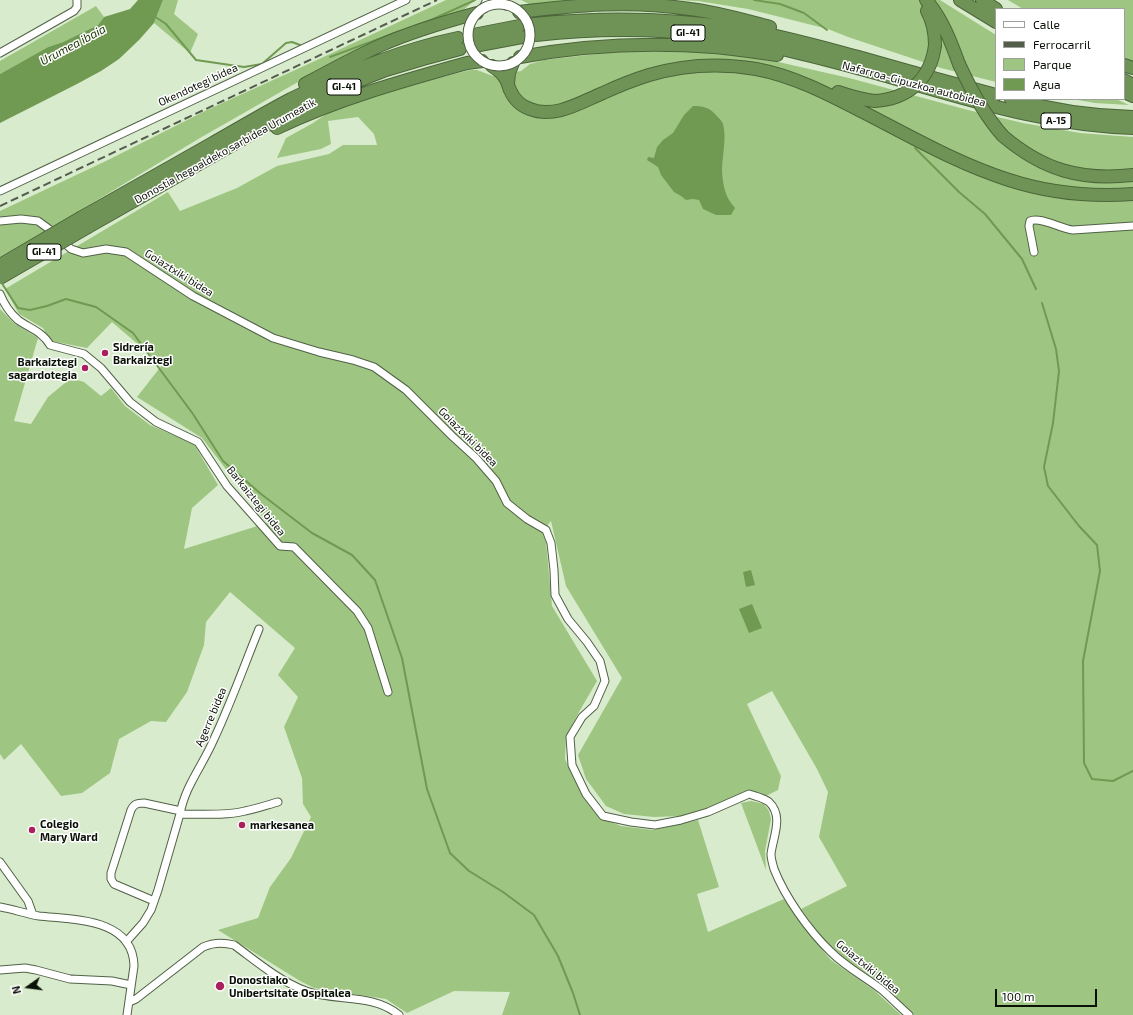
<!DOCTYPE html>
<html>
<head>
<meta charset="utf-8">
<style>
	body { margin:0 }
	#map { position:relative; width:1133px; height:1015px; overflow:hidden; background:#d8ebcc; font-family:"Exo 2",sans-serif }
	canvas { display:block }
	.legend { position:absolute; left:995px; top:8px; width:130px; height:92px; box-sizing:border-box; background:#fff; border:1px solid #9da09b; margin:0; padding:5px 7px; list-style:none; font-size:12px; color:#0a1106 }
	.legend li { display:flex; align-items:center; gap:8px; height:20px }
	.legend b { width:20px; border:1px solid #9da09b }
	.north { position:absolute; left:8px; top:967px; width:40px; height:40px; -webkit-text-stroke:3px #fff; paint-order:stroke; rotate:256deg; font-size:11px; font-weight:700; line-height:16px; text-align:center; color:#0a1106 }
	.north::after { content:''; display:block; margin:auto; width:14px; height:18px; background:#0a1106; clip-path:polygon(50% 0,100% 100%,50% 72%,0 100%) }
	.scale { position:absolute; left:995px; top:989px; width:102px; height:18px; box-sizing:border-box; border:2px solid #0a1106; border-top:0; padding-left:5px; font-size:12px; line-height:14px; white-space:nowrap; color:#0a1106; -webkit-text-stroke:3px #fff; paint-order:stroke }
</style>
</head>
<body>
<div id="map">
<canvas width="1133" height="1015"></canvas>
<ul class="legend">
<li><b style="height:5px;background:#fff"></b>Calle</li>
<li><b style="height:5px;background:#525d4b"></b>Ferrocarril</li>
<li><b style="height:11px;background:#9ec682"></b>Parque</li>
<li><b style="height:11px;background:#709a52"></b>Agua</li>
</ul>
<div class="north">N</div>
<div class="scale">100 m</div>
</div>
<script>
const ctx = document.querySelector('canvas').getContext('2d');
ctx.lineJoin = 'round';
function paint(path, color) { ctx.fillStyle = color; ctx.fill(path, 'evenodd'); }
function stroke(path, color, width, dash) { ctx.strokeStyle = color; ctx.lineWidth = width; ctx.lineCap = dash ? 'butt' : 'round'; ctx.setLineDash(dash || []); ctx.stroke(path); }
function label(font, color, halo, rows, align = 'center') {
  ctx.font = font + ' "Exo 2",sans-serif'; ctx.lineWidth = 3; ctx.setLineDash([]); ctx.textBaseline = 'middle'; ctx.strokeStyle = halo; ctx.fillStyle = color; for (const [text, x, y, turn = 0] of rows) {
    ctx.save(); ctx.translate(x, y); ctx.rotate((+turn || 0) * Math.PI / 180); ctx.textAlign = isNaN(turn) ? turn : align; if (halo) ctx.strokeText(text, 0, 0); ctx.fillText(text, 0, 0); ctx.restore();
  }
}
paint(new Path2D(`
	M 163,0 L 178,0 L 174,14 L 198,34 L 190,53 L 154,23 Z
	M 446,0 L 475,0 L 460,13 L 333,62 L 200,138 L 56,225 L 0,257 L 0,211 L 108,160 L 207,110 L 304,66 Z
	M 521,0 L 573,0 L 533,6 Z
	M 676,0 L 940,0 L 996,35 L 996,82 L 941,68 L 848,37 L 828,29 L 748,9 L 698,1 Z
	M 1008,0 L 1133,0 L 1133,70 L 1124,66 L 1124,9 L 1023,9 Z
	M 96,6 L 104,17 L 98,25 L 63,42 L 48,47 L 0,74 L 0,61 Z
	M 650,49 L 712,50 L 774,61 L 849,78 L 968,110 L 1023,123 L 1080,133 L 1133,137 L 1133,1015 L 913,1015 L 870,978 L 831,950 L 801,909 L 847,886 L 819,837 L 828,792 L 817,769 L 772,691 L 747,704 L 781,776 L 778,790 L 766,796 L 749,791 L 719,804 L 681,816 L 654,817 L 624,814 L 606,806 L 586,779 L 578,755 L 622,678 L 566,586 L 551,521 L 542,532 L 546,542 L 552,606 L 597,681 L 579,712 L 566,737 L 565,759 L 575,781 L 599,817 L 621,826 L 653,830 L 698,820 L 719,887 L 697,894 L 708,932 L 784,899 L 809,934 L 831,960 L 875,991 L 901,1015 L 502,1015 L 510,992 L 454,991 L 407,1013 L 386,999 L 314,988 L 300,981 L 218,930 L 258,918 L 270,887 L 291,858 L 311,817 L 303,804 L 302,778 L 284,727 L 298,697 L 278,675 L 295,648 L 230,592 L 206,622 L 204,645 L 187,692 L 166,722 L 151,721 L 119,739 L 110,773 L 82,793 L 61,796 L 21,744 L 4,760 L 0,754 L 0,309 L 15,324 L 38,338 L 14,421 L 31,424 L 48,397 L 71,378 L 84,382 L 101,396 L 111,388 L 125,406 L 150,425 L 194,444 L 218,485 L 192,508 L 184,549 L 267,523 L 202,438 L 137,397 L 162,365 L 112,322 L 87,348 L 51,341 L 43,328 L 19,314 L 5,289 L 168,192 L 180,211 L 237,188 L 277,166 L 329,154 L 343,145 L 377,145 L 374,134 L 358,117 L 328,121 L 331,144 L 321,149 L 277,158 L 286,138 L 313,123 L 333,109 L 359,98 L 470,70 L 477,70 L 493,76 L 521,71 L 530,64 L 544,60 L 605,53 Z
	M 1072,99 L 1116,99 L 1129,105 L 1095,103 Z
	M 751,801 L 764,804 L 769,811 L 771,819 L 765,851 L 766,870 L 741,803 Z`), '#9ec682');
paint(new Path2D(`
	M 138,0 L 163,0 L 154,23 L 139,40 L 119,59 L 101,71 L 77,84 L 0,123 L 0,74 L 48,47 L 63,42 L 98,25 L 104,17 L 130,9 Z
	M 693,106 C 702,106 709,107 715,114 C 718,117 722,121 723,124 C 727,137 722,157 722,171 C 723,186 725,197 735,208 L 731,215 L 716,215 L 703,209 L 699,200 L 693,199 L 686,200 L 681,196 L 674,192 L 661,175 L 658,167 L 647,160 L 648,157 L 654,158 L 657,147 L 663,140 L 673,133 L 684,115 Z
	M 751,570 L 755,585 L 746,587 L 743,572 Z
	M 752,604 L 762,628 L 749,633 L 739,609 Z`), '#709a52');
stroke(new Path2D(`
	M 754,0 L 780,4 L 804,13 L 827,30
	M 154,16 L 166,24 L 196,60 L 244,67 L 262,64 L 286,43 L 292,42 L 300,45
	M 414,26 L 431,20 L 475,0
	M 330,57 L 400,31
	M 915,148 L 959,192 L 985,214 L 1022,259 L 1036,289
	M 1,282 L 18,308 L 30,310 L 47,306 L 66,299 L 96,307 L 133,333 L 193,414 L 223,461 L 261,494 L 312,533 L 352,555 L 375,580 L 402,658 L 427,789 L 450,853 L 469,871 L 503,892 L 534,915 L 558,956 L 573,993 L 580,1015
	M 1042,303 L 1056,349 L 1059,371 L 1053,423 L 1044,467 L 1048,486 L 1079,526 L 1097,545 L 1100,571 L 1083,661 L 1084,763 L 1092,779 L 1113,781 L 1133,771`), '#709a52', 2);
const street = new Path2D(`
	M 0,53 L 74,11 L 77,7 L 77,0
	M 0,191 L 406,0
	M 0,221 L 21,219 L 38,221 L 49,229 L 71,249 L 83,253 L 106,249 L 126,252 L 193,296 L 273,338 L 319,352 L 353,360 L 374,367 L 406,390 L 452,436 L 476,458 L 496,481 L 507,503 L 527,519 L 546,530 L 551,543 L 554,570 L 555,595 L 568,619 L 587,642 L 600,661 L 605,681 L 594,706 L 582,717 L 570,737 L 572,765 L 586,794 L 603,816 L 631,822 L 655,825 L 681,820 L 708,812 L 749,794 C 755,796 764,798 769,802 C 784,816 773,837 771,854 C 771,859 773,865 774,869 C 785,897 809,931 831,952 C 846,967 865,977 882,990 C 891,998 900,1007 909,1015
	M 1034,252 L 1029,226 L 1030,221 C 1040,216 1061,229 1073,230 L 1133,226
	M 0,294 C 4,304 10,313 18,320 C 29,328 43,332 50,345 L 84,354 L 101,368 L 130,402 L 156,422 L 198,442 L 227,486 L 280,546 L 294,547 L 357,611 L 368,628 L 388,692
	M 180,814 C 201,814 225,816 245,811 C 256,809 267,805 278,802
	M 0,862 L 28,901 L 33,915
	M 154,901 L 114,884 L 111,879 L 111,873 L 131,810 C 134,804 137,803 144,803 L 181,811
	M 0,907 C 13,909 26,914 39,916 C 74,920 133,918 134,966 L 127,1015
	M 126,942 L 143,923 L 151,910 L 158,890 L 180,814 C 185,786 203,765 214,739 C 231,703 244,666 259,629
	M 0,970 L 25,968 L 36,970 L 70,979 L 112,981 L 131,985
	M 129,1002 L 136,999 L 203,947 C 214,942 223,942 234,945 C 256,961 279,981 306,991 C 336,1002 373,993 399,1015`);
const secondary = new Path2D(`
	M 500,0 L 506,5
	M 484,8 L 488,0`);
const highway = new Path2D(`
	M 926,0 C 942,18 951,42 959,64
	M 960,0 L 996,22
	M 982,0 L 996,9
	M 927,11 C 933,22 935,33 935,45
	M 519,12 C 577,5 630,0 690,9 C 717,12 743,20 770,27
	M 534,24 C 602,17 669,18 736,28 C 779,35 820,47 862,58 C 907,71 951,83 996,95
	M 473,35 L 519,26
	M 536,35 C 618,26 702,29 782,49 C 829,60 877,73 924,87 C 993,107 1060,126 1133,128
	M 474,46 L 522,37
	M 520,57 C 584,45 649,42 714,47 C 735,49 756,52 777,55
	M 1124,65 L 1133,68
	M 492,66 C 497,69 502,73 505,78 C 508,82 508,86 510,90 C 514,99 521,106 530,109 C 555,119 581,102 603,93 C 618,86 633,80 649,75 C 683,65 721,63 756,69 C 794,76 828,94 863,112 C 910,136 958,164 1009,180 C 1049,193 1091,197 1133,194
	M 1124,80 L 1133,85
	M 508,83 L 509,73 L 513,63
	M 305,84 C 329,71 353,58 379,46 C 410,32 444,22 477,13
	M 838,92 C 850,96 862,100 875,101
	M 1124,92 L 1133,96
	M 1011,99 C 1051,110 1091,116 1133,117
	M 277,128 C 338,99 402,81 467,63 L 482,61
	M 1003,136 C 1043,170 1081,181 1133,175
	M 82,217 C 125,193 168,168 211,144 C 238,129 264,113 291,99 C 344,73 400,50 458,38
	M 88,227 L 294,110 L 353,83 L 386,70 L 423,59 L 460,49`);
stroke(street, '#516147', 9);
stroke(secondary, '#516147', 11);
stroke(highway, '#4c663a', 14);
stroke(street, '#fff', 7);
stroke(secondary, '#fff', 9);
stroke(highway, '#6f9356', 12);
stroke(new Path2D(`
	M 0,206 L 437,0`), '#525d4b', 2, [8, 4]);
const secondaryBridge = new Path2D(`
	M468 35a31 31 0 1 1 62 0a31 31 0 1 1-62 0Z`);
const highwayBridge = new Path2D(`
	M 959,64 C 971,90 984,115 1003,136
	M 875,101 C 909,99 931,78 935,45
	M 0,265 L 82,217
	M 0,278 L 88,227`);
stroke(secondaryBridge, '#516147', 11, []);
stroke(highwayBridge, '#4c663a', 14, []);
stroke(secondaryBridge, '#fff', 9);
stroke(highwayBridge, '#6f9356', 12);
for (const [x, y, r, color] of [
	[105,353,4,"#ab1f5f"],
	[85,368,4,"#ab1f5f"],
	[242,825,4,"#ab1f5f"],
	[32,830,4,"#ab1f5f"],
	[220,986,5,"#ab1f5f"]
]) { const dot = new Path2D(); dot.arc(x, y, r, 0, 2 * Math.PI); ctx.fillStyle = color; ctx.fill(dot); stroke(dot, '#fff', 1.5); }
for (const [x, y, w] of [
	[688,33,34],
	[344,87,34],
	[1056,121,30],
	[44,252,34]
]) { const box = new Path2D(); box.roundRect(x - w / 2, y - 8, w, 16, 3); ctx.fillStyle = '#fff'; ctx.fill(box); stroke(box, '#0a1106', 1); }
label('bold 10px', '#0a1106', null, [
	["GI-41",688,33],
	["GI-41",344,87],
	["A-15",1056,121],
	["GI-41",44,252]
]);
label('11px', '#0a1106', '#fff', [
	["Nafarroa-Gipuzkoa autobidea",914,84,15],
	["Okendotegi bidea",198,85,-25],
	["Donostia hegoaldeko sarbidea Urumeatik",225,151,-29],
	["Goiaztxiki bidea",179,273,32],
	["Goiaztxiki bidea",468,437,45],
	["Barkaiztegi bidea",256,501,51],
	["Agerre bidea",211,717,-67],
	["Goiaztxiki bidea",868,967,39]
]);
label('bold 11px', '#0a1106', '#fff', [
	["Sidrería",113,347],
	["Barkaiztegi",113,360],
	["Barkaiztegi",77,362,"right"],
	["sagardotegia",77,375,"right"],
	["Colegio",40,824],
	["Mary Ward",40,837],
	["markesanea",250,825],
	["Donostiako",229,980],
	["Unibertsitate Ospitalea",229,993]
], 'left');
label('italic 12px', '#193300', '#fff', [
	["Urumea ibaia",73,45,-28]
]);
</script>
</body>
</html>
